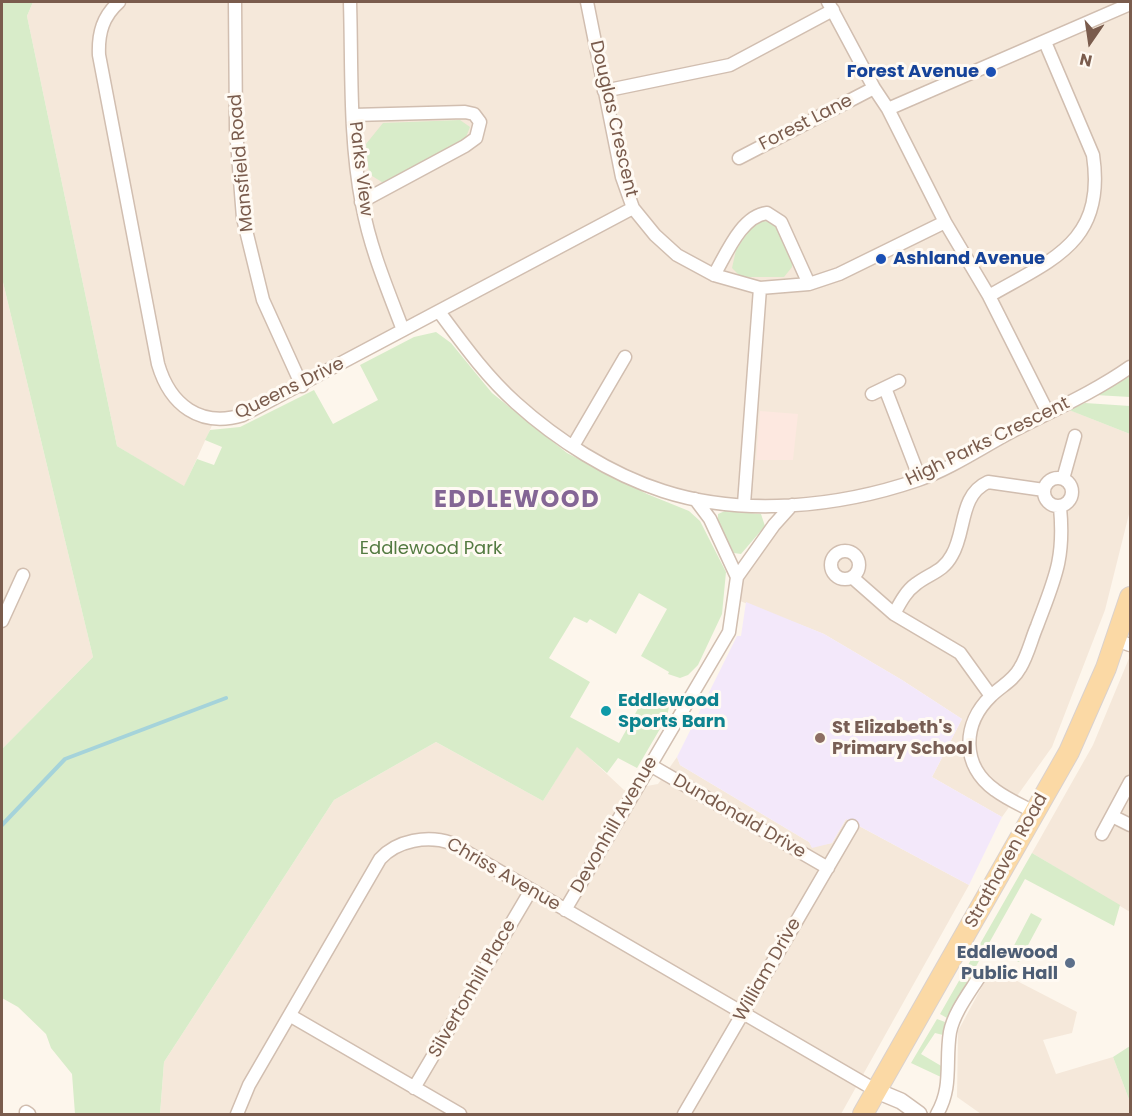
<!DOCTYPE html>
<html>
<head>
<meta charset="utf-8">
<style>
	body { margin:0 }
	#map { position:relative; width:1132px; height:1116px; overflow:hidden; background:#fdf6ec; font-family:Poppins,sans-serif }
	canvas { display:block }
	.frame { position:absolute; inset:0; border:3px solid #7a5c4d; pointer-events:none }
	.north { position:absolute; left:1060px; top:12px; width:60px; height:60px; -webkit-text-stroke:4px #fffaf3; paint-order:stroke; rotate:193deg; font-size:16px; font-weight:700; line-height:24px; text-align:center; color:#7a5c4d }
	.north::after { content:''; display:block; margin:auto; width:21px; height:27px; background:#7a5c4d; clip-path:polygon(50% 0,100% 100%,50% 72%,0 100%) }
</style>
</head>
<body>
<div id="map">
<canvas width="1132" height="1116"></canvas>
<div class="frame"></div>
<div class="north">N</div>
</div>
<script>
const ctx = document.querySelector('canvas').getContext('2d');
ctx.lineJoin = 'round';
function paint(path, color) { ctx.fillStyle = color; ctx.fill(path, 'evenodd'); }
function stroke(path, color, width, dash) { ctx.strokeStyle = color; ctx.lineWidth = width; ctx.lineCap = dash ? 'butt' : 'round'; ctx.setLineDash(dash || []); ctx.stroke(path); }
function label(font, color, halo, rows, align = 'center') {
  ctx.font = font + ' Poppins,sans-serif'; ctx.lineWidth = 6; ctx.setLineDash([]); ctx.textBaseline = 'middle'; ctx.strokeStyle = halo; ctx.fillStyle = color; for (const [text, x, y, turn = 0] of rows) {
    ctx.save(); ctx.translate(x, y); ctx.rotate((+turn || 0) * Math.PI / 180); ctx.textAlign = isNaN(turn) ? turn : align; if (halo) ctx.strokeText(text, 0, 0); ctx.fillText(text, 0, 0); ctx.restore();
  }
}
paint(new Path2D(`
	M 33,2 L 1130,2 L 1130,367 L 1062,407 L 1130,434 L 1130,510 L 1105,610 L 1052,747 L 1002,817 L 932,777 L 962,719 L 902,680 L 824,634 L 735,599 L 737,577 L 791,506 L 695,499 L 630,477 L 517,403 L 440,313 L 302,386 L 214,421 L 184,487 L 117,446 L 27,16 Z
	M 2,278 L 93,657 L 2,749 Z
	M 1130,656 L 1130,912 L 1032,853 L 1093,745 Z
	M 436,742 L 543,801 L 577,746 L 624,790 L 658,784 L 677,757 L 680,765 L 809,842 L 812,847 L 832,843 L 846,819 L 969,885 L 841,1114 L 160,1114 L 164,1062 L 334,800 Z
	M 992,968 L 1077,1012 L 1072,1033 L 1043,1040 L 1056,1074 L 1113,1057 L 1130,1102 L 1130,1114 L 981,1114 L 957,1097 L 958,1031 Z`), '#f5e8da');
paint(new Path2D(`
	M 760,411 L 798,414 L 793,460 L 756,460 Z`), '#fde8e0');
paint(new Path2D(`
	M 746,602 L 824,634 L 902,680 L 962,719 L 932,777 L 1002,817 L 969,885 L 846,819 L 832,843 L 812,848 L 809,842 L 680,765 L 677,757 L 737,636 L 741,636 Z`), '#f3e8fa');
paint(new Path2D(`
	M 2,2 L 33,2 L 27,16 L 117,446 L 184,486 L 197,459 L 214,465 L 222,447 L 205,440 L 210,430 L 240,427 L 314,390 L 333,424 L 378,400 L 360,365 L 414,337 L 436,332 L 451,343 L 492,393 L 567,453 L 647,494 L 689,511 L 700,521 L 726,572 L 722,614 L 698,665 L 688,675 L 680,678 L 668,674 L 669,672 L 641,656 L 667,609 L 639,593 L 616,634 L 590,619 L 587,623 L 574,617 L 549,658 L 590,682 L 570,717 L 619,743 L 645,696 L 653,700 L 658,691 L 670,701 L 667,717 L 637,768 L 618,758 L 607,773 L 577,747 L 543,801 L 436,742 L 334,800 L 164,1062 L 160,1114 L 75,1114 L 72,1074 L 51,1048 L 46,1034 L 18,1007 L 2,998 L 2,749 L 93,657 L 2,278 Z
	M 460,120 L 470,127 L 464,142 L 385,184 L 369,174 L 366,144 L 383,123 Z
	M 762,221 L 771,222 L 778,228 L 792,261 L 792,267 L 784,277 L 741,277 L 732,268 L 736,250 L 754,223 Z
	M 1130,376 L 1130,397 L 1095,395 Z
	M 1085,403 L 1130,406 L 1130,434 L 1069,410 Z
	M 725,511 L 761,514 L 765,526 L 741,554 L 734,553 L 718,523 L 718,514 Z
	M 1032,853 L 1120,905 L 1114,926 L 1025,879 L 947,1018 L 940,1014 Z
	M 1031,913 L 1042,919 L 1019,962 L 1008,957 Z
	M 937,1019 L 945,1022 L 943,1035 L 935,1033 L 921,1054 L 943,1067 L 943,1078 L 911,1063 Z
	M 1130,1046 L 1130,1102 L 1113,1057 Z`), '#d8ecc9');
stroke(new Path2D(`
	M 2,825 L 65,759 L 226,698`), '#a5d3da', 4);
const minor = new Path2D(`
	M 119,2 C 103,16 98,33 99,55 L 158,364 C 170,405 200,428 243,415 L 633,208
	M 235,2 L 236,129 L 243,218 L 263,300 L 302,386
	M 350,2 C 352,68 349,138 362,204 C 370,248 387,288 403,330
	M 587,2 L 622,177 L 633,208 L 655,235 L 677,255 L 714,275 L 760,288 L 809,284 L 839,274 L 945,222
	M 828,2 L 874,88 L 888,109 L 945,222 L 989,296 L 1048,413
	M 604,91 L 730,65 L 833,10
	M 888,109 L 1130,4
	M 353,115 L 465,112 L 474,114 L 480,122 L 476,138 L 465,146 L 361,202
	M 739,158 L 874,88
	M 714,275 C 726,255 741,216 767,213 L 781,222 L 809,284
	M 989,296 C 1053,259 1106,242 1093,155 L 1045,42
	M 440,313 C 463,344 486,376 516,403 C 557,440 610,474 663,491 C 743,517 839,507 918,480 C 950,469 981,448 1011,432 C 1051,411 1093,393 1130,367
	M 885,388 L 920,479
	M 872,394 L 899,381
	M 573,446 L 625,357
	M1044 492a14 14 0 1 1 28 0a14 14 0 1 1-28 0Z
	M 1063,479 L 1075,436
	M 744,504 L 760,288
	M831 565a14 14 0 1 1 28 0a14 14 0 1 1-28 0Z
	M 737,577 L 774,525 L 792,505
	M 853,578 L 894,614 L 960,653 L 991,696
	M 894,614 C 900,603 906,591 916,584 C 930,573 943,572 952,555 C 966,532 959,495 988,482 L 1044,490
	M 2,621 L 23,575
	M 1116,640 L 1130,645
	M 650,765 L 828,868
	M 1034,812 C 1021,805 1007,799 995,790 C 961,766 962,724 991,696 C 1001,686 1013,681 1020,668 C 1028,655 1031,640 1037,626 C 1055,578 1065,559 1060,507
	M 1112,816 L 1130,825
	M 1102,834 L 1130,782
	M 565,910 L 729,632 L 737,577 L 710,519 L 695,499
	M 291,1016 L 460,1114
	M 414,1088 L 531,890
	M 26,1112 L 29,1114
	M 237,1114 L 249,1085 L 380,859 C 397,840 428,835 451,843 L 877,1091
	M 684,1114 L 852,826
	M 937,1114 C 953,1087 945,1062 950,1032 C 954,1012 970,992 981,974`);
const tertiary = new Path2D(`
	M 877,1091 L 901,1101 L 919,1114`);
const primary = new Path2D(`
	M 863,1114 L 1069,752 L 1106,668 L 1130,597`);
stroke(minor, '#d1beb0', 15);
stroke(tertiary, '#d1beb0', 18);
stroke(primary, '#dad1cd', 22);
stroke(minor, '#fff', 12);
stroke(tertiary, '#fff', 15);
stroke(primary, '#fbd9a5', 20);
for (const [x, y, r, color] of [
	[991,72,6,"#1a4fb4"],
	[881,259,6,"#1a4fb4"],
	[606,711,6,"#0f9aa8"],
	[820,738,6,"#8d6e63"],
	[1070,963,6,"#5c6f8a"]
]) { const dot = new Path2D(); dot.arc(x, y, r, 0, 2 * Math.PI); ctx.fillStyle = color; ctx.fill(dot); stroke(dot, '#fffaf3', 2); }
label('bold 18px', '#164399', '#fffaf3', [
	["Forest Avenue",979,72],
	["Ashland Avenue",893,259,"left"]
], 'right');
label('18px', '#7a5c4d', '#fffaf3', [
	["Douglas Crescent",613,119,77],
	["Forest Lane",806,123,-27],
	["Mansfield Road",242,163,-95],
	["Parks View",360,169,83],
	["Queens Drive",290,389,-26],
	["High Parks Crescent",988,442,-26],
	["Dundonald Drive",739,817,30],
	["Devonhill Avenue",615,825,-60],
	["Strathaven Road",1007,861,-61],
	["Chriss Avenue",503,875,30],
	["William Drive",768,970,-60],
	["Silvertonhill Place",473,989,-60]
]);
label('18px', '#537a41', '#fffaf3', [
	["Eddlewood Park",431,549]
]);
label('bold 18px', '#0d838f', '#fffaf3', [
	["Eddlewood",618,701],
	["Sports Barn",618,722]
], 'left');
label('bold 18px', '#785e54', '#fffaf3', [
	["St Elizabeth's",832,728],
	["Primary School",832,749]
], 'left');
label('bold 18px', '#4e5e75', '#fffaf3', [
	["Eddlewood",1058,953],
	["Public Hall",1058,974]
], 'right');
ctx.letterSpacing = '1.5px';
label('bold 24px', '#846695', '#fffaf3', [
	["EDDLEWOOD",517,501]
]);
ctx.letterSpacing = '0px';
</script>
</body>
</html>
